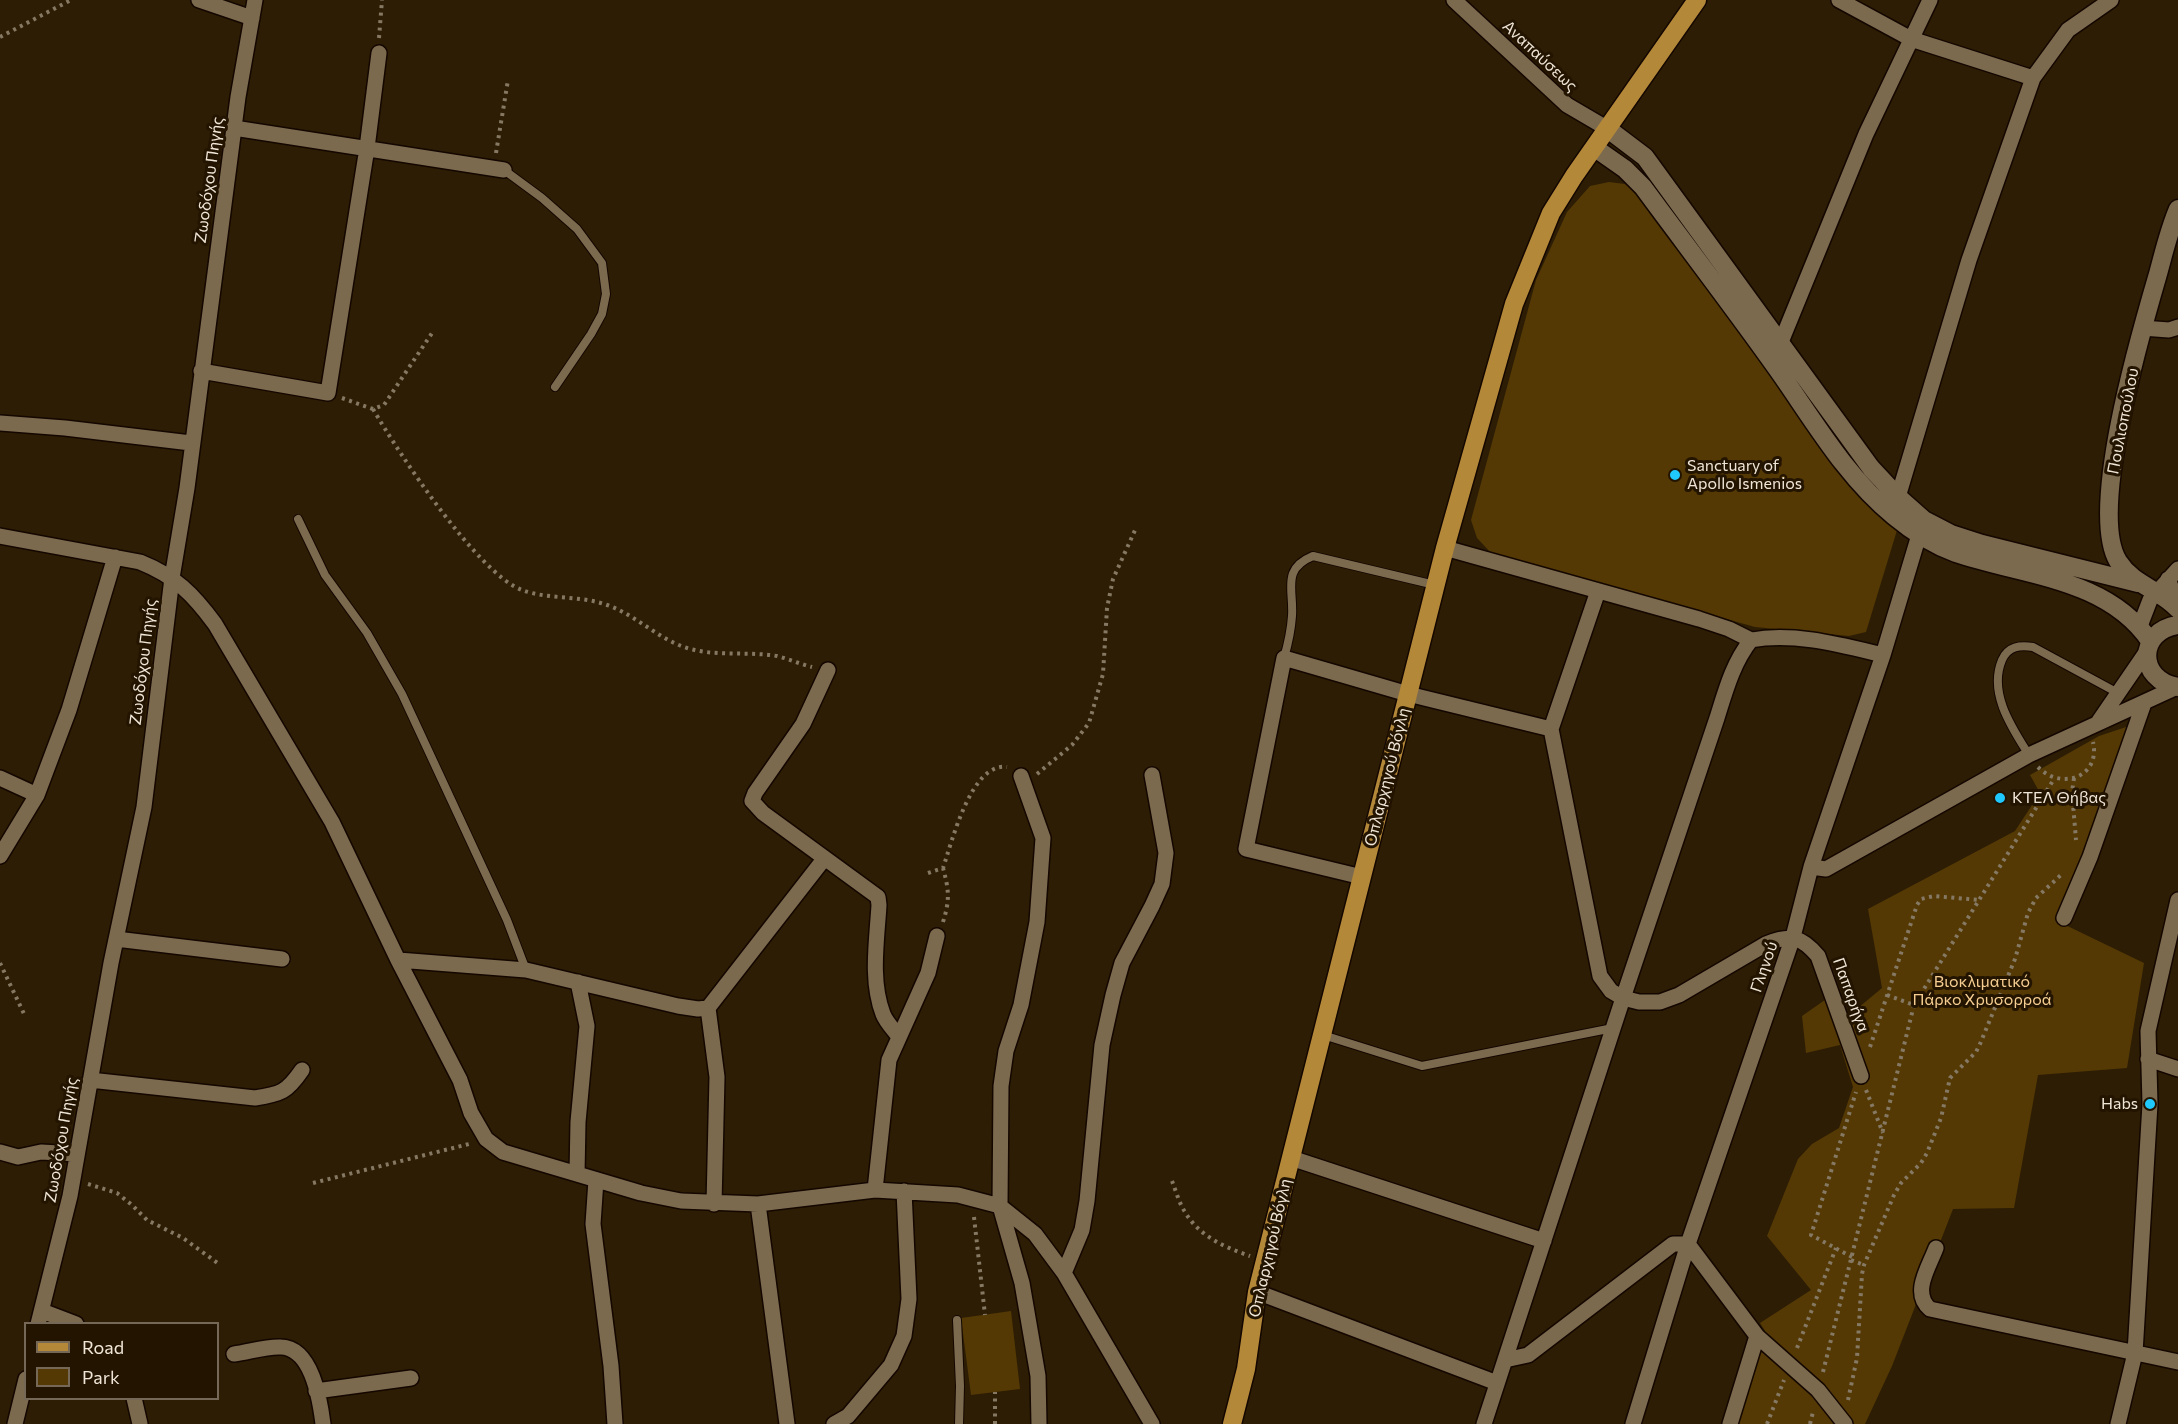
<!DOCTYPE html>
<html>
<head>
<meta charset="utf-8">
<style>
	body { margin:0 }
	#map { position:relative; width:2178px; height:1424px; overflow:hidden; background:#2d1d04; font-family:Commissioner,sans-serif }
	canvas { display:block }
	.legend { position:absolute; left:24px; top:1322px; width:195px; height:78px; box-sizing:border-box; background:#231400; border:2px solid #756856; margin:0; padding:8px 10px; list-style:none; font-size:18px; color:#f0e6d7 }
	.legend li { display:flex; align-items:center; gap:12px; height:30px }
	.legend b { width:30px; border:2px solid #756856 }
</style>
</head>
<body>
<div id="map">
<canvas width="2178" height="1424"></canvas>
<ul class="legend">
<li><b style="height:8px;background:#b48839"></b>Road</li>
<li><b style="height:16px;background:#543905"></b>Park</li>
</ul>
</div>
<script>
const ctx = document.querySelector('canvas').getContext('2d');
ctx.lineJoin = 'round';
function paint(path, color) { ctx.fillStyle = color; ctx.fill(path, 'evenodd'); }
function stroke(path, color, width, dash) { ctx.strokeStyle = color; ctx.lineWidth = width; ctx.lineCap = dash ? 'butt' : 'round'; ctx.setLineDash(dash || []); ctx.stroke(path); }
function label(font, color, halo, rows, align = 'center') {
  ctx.font = font + ' Commissioner,sans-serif'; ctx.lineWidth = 6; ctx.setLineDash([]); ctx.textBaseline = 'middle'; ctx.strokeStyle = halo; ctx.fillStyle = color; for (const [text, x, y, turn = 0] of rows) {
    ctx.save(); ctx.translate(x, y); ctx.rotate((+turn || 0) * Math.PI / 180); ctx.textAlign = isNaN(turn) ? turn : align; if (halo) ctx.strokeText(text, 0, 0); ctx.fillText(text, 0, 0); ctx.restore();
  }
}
paint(new Path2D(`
	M 1609,182 L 1625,184 L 1650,203 L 1898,527 L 1866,632 L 1849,636 L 1755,627 L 1492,554 L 1477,538 L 1471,520 L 1536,280 L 1567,212 L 1590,186 Z
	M 2129,726 L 2072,887 L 2055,920 L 2144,963 L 2127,1068 L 2038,1075 L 2014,1208 L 1953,1209 L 1892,1366 L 1865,1424 L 1737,1424 L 1765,1331 L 1760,1323 L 1811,1290 L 1767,1236 L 1798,1159 L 1812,1144 L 1839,1128 L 1853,1087 L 1840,1045 L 1806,1053 L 1802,1016 L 1832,995 L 1840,1023 L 1882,988 L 1868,909 L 2015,831 L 2040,793 L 2030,775 L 2099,736 Z
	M 1011,1311 L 1020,1389 L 971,1395 L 961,1318 Z`), '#543905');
const lane = new Path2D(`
	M 504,170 L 542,198 L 577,229 L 602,263 L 606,294 L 602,314 L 591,334 L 555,387
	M 298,519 L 325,575 L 367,633 L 402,694 L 507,920 L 526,970
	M 1284,658 C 1288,644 1291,631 1292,616 C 1294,590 1281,569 1313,556 L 1435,585
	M 2029,755 C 2012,728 1988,693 2002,660 C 2008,646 2020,645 2033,647 L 2118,693
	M 1323,1035 L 1422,1066 L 1613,1028
	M 957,1320 L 960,1386 L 959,1424`);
const street = new Path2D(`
	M 199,0 L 252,18
	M 1454,0 L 1567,105 L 1608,129
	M 1839,0 L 1911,39 L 2033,78
	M 234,128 L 504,170
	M 2142,328 L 2169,330 L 2178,327
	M 1781,342 L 1866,134 L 1930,0
	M 201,371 L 328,393 L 367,148 L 379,53
	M 0,423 L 65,428 L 191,443
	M 1898,497 L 1969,260 L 2033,78 L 2068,30 L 2111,0
	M 0,536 L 140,562 C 175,576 193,594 215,624 L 332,822 L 398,960 L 460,1080 L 471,1113 L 486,1139 L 503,1152 L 641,1193 L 681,1201 L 758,1204 L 875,1190 L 958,1195 L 1000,1206 L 1035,1234 L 1064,1273 L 1152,1424
	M 1445,548 L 1699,619 L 1729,629 L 1751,640
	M 2168,579 L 2173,592 L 2178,594
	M 1598,591 L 1551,729 L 1600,976 L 1611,991 L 1623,998 L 1639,1002 L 1660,1002 L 1679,995 L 1766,944 C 1790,934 1801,936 1818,956 L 1861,1076
	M 2140,626 L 2150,600 L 2178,569
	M 828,670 L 803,724 L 755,793 L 752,801 L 763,813 L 878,897 L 879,905 C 877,940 870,980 883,1014 C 886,1022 894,1030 899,1037
	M 2099,721 L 2147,651
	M 1021,776 L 1043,838 L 1037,922 L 1021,1005 L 1006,1051 L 1001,1086 L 1000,1206 L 1022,1283 L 1038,1376 L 1039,1424
	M 0,778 L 37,795
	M 0,856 L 37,795 L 69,710 L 115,557
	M 1811,867 L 1826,869 L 2029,755 L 2177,687
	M 1362,877 L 1246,849 L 1284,658 L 1408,694 L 1551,729
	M 2064,918 L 2090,857 L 2144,703
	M 116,939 L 282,959
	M 398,960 L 526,970 L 678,1006 L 698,1009 L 708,1008 L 824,859
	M 708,1008 L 717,1077 L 714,1204
	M 2148,1059 L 2178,1069
	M 90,1080 L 255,1098 C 281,1094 287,1092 302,1070
	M 0,1152 L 18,1157 L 41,1152 L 77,1154
	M 1291,1158 L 1544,1241
	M 577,1174 L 578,1122 L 587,1026 L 578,982
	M 596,1180 L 593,1224 L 611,1366 L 615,1424
	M 875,1190 L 889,1060 L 928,973 L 937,936
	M 758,1204 L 787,1424
	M 1688,1244 L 1757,1336 L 1818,1390 L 1845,1424
	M 1936,1248 C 1929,1267 1911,1293 1930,1309 L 2178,1362
	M 1064,1273 L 1082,1230 L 1087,1201 L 1102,1045 L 1113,995 L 1122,963 L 1152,906 L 1162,884 L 1166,853 L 1152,775
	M 1257,1292 L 1497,1383
	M 42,1311 L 76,1324
	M 38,1324 L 70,1196 L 111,963 L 144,807 L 172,578 L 187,488 L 238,97 L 255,0
	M 234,1354 C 249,1352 267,1346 281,1347 C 312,1348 320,1400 323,1424
	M 1505,1360 L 1528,1355 L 1673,1244 L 1688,1244
	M 316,1391 L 411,1378
	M 134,1398 L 140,1424
	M 15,1424 L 26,1379
	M 834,1424 L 848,1416 L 891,1365 L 904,1336 L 909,1299 L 904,1191
	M 1484,1424 L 1623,998 L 1717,718 C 1726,689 1733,663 1751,640 C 1794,632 1841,645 1883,655
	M 1633,1424 L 1688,1244 L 1793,937 L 1811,867 L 1883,655 L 1922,525
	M 1730,1424 L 1757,1336
	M 2118,1424 L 2135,1353 L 2150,1104 L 2148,1031 L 2178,900`);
const secondary = new Path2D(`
	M 1608,129 L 1645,157 L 1871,468 L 1898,497 L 1924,520 L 1951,534 L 1982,544 L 2138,583
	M 1595,148 L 1625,169 L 1643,187 C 1688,248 1734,308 1778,370 C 1814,421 1846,477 1894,516 C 1912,531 1934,545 1956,553 C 2024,576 2107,578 2150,641
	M 2178,209 C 2169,230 2164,252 2158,274 C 2141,332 2088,511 2118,561 C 2134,586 2158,588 2178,609
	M 2178,625 C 2137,631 2137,680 2178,687`);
const primary = new Path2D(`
	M 1232,1424 L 1246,1369 L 1257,1292 L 1445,548 L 1514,304 L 1551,213 L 1574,176 L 1697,0`);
stroke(lane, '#140700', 10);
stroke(street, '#140700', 18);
stroke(secondary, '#140700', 21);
stroke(primary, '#140700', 21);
stroke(new Path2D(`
	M 0,37 L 71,0
	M 379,38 L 382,0
	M 496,153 L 508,80
	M 342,398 L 373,409 L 384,405 L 432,333
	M 373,409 C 398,452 478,574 522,590 C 549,600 580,595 607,605 C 636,615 658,639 687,648 C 716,657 747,651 777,656 C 789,659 800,664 812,667
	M 2038,767 C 2061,791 2101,777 2093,742
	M 1037,774 L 1072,745 L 1089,723 L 1103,674 L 1107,608 L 1113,579 L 1136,528
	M 2074,778 L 2072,792 L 2076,840
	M 928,873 L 943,868 C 952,842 971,762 1007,767
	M 943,922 C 950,900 949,890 943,868
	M 0,963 L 25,1016
	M 1887,995 L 1914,1005
	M 1870,1047 L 1917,905 L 1921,899 L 1934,896 L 1979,900
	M 1866,1090 L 1883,1133
	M 1172,1181 C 1176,1191 1179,1203 1185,1212 C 1199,1236 1224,1247 1250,1256
	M 313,1183 L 469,1144
	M 88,1184 L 117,1193 L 132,1205 L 147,1220 L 183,1238 L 219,1264
	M 974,1217 L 985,1315
	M 1852,1257 L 1811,1235 L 1856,1092
	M 1851,1260 L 1864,1265
	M 1797,1348 L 1836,1248
	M 1823,1372 L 1914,1005 L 2054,779
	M 1848,1400 L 1857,1358 L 1862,1274 L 1864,1265 L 1894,1195 L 1901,1183 L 1921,1163 L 1927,1153 L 1941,1118 L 1950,1078 L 1976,1052 L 1980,1044 L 2015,959 L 2028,913 L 2036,898 L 2062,874
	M 995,1424 L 995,1392
	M 1767,1424 L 1784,1380
	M 1810,1424 L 1813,1412`), '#867964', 4, [3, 4.5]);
stroke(lane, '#7c6a4f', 8);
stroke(street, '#7c6a4f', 15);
stroke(secondary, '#7c6a4f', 18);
stroke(primary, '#b48839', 18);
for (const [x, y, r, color] of [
	[1675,475,6,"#20c9fd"],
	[2000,798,6,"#20c9fd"],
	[2150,1104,6,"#20c9fd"]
]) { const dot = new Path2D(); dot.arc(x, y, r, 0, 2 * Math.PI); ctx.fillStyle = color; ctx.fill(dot); stroke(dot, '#231400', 2); }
label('16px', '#f0e6d7', '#231400', [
	["Αναπαύσεως",1540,56,43],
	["Ζωοδόχου Πηγής",209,180,-82],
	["Πουλιοπούλου",2123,421,-79],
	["Ζωοδόχου Πηγής",143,662,-83],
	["Οπλαρχηγού Βόγλη",1387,777,-76],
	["Γληνού",1764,967,-71],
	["Παπαρήγα",1851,995,70],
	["Ζωοδόχου Πηγής",61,1140,-80],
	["Οπλαρχηγού Βόγλη",1270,1248,-77]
]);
label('16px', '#f0e6d7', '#231400', [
	["Sanctuary of",1687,466],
	["Apollo Ismenios",1687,484],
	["ΚΤΕΛ Θήβας",2012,798],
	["Habs",2138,1104,"right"]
], 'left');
label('16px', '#f6ce91', '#231400', [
	["Βιοκλιματικό",1982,982],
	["Πάρκο Χρυσορροά",1982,1000]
]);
</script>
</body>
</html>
